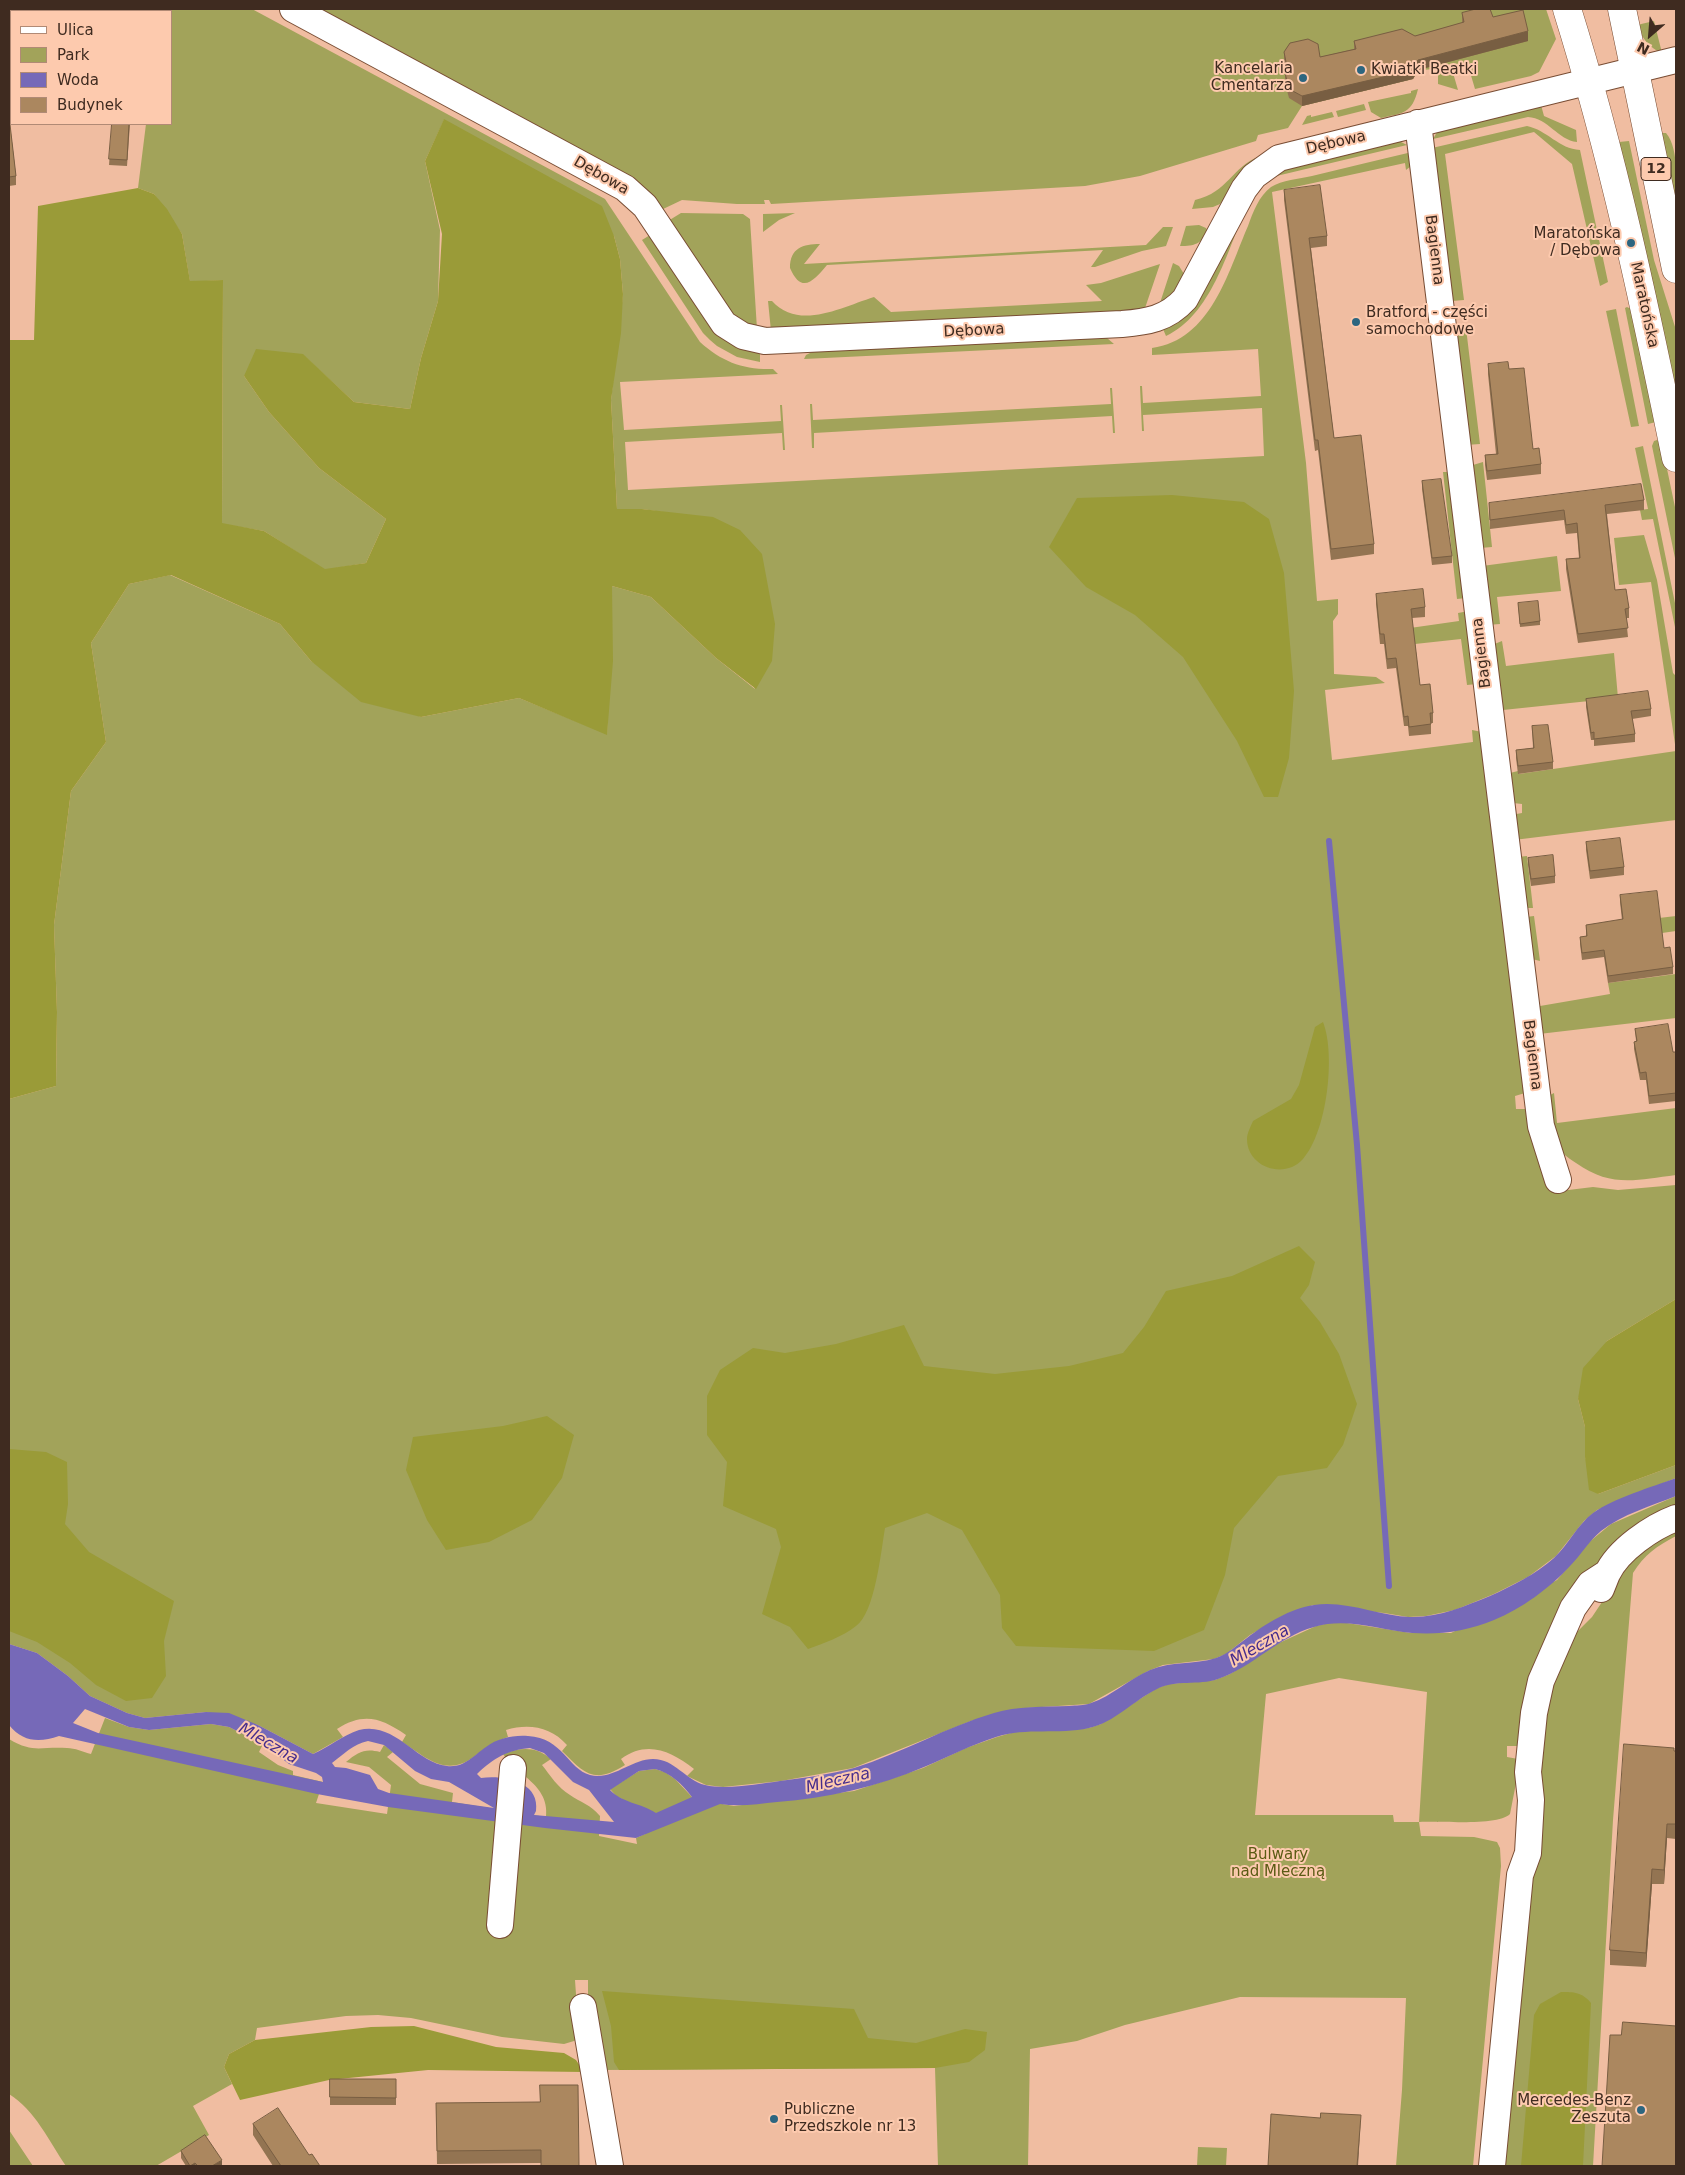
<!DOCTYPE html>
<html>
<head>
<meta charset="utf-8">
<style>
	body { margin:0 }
	#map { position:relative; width:1685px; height:2175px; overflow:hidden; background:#f0bda1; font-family:"DejaVu Sans",sans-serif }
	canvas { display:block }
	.frame { position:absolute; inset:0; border:10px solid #3f2b20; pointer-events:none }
	.legend { position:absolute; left:10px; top:10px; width:162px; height:115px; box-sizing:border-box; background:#fdcaae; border:1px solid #b18a75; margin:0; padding:6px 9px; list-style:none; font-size:15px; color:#3f2b20 }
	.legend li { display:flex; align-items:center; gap:10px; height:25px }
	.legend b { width:25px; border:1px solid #b18a75 }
	.north { position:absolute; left:1625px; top:10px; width:50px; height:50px; -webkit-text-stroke:4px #fdcaae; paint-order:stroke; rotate:207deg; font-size:14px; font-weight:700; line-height:20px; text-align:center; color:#3f2b20 }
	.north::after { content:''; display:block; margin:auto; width:18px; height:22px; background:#3f2b20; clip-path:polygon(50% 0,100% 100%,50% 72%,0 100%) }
</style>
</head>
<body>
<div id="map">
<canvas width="1685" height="2175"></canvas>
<div class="frame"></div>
<ul class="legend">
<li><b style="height:6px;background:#fff"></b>Ulica</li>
<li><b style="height:14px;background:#a2a35a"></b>Park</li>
<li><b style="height:14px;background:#7669b8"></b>Woda</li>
<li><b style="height:14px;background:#ab875f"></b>Budynek</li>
</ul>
<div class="north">N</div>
</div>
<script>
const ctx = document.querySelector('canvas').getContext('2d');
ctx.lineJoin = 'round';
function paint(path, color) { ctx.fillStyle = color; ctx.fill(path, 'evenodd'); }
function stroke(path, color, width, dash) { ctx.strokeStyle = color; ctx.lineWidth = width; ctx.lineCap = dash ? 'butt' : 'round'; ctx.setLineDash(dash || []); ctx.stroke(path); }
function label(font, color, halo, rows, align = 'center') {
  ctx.font = font + ' "DejaVu Sans",sans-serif'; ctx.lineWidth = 4; ctx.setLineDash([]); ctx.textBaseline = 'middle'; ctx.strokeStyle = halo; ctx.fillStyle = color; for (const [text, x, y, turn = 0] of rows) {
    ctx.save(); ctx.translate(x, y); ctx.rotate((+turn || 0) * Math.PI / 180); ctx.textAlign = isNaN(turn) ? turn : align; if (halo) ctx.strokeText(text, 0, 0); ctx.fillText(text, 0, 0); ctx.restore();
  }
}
paint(new Path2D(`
	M 161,9 L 252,9 L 605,199 L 700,342 C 722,362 744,370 773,369 L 778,374 L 620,382 L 624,430 L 781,421 L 780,405 L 782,405 L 785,450 L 783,450 L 782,433 L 625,442 L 628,490 L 1264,456 L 1262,408 L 1143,415 L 1144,431 L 1142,431 L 1140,386 L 1142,386 L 1143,403 L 1261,396 L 1258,349 L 1152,355 L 1152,348 C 1211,340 1228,272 1248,226 C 1253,212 1259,196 1271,187 C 1282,180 1299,179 1312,176 C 1345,168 1378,160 1412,152 L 1411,166 L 1406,170 L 1405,163 L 1272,192 L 1306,463 L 1317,601 L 1338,599 L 1338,614 L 1333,621 L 1334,674 L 1376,677 L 1385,683 L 1325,690 L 1332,760 L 1473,742 L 1472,730 L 1482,732 L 1525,1093 L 1515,1096 L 1516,1109 L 1527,1109 L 1552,1192 L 1593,1187 L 1618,1190 L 1676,1185 L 1676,1299 L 1607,1341 L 1578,1399 L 1585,1427 L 1585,1457 L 1598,1494 L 1676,1465 L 1676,1478 L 1597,1510 L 1584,1521 L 1556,1556 L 1528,1577 L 1494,1594 L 1455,1610 L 1426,1616 L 1408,1617 L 1384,1613 L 1313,1605 L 1278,1619 L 1250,1635 L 1226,1654 L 1214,1659 L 1163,1665 L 1148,1671 L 1089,1704 L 1026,1708 L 971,1721 L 853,1768 L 781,1781 L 723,1787 L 706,1785 L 687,1776 L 694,1769 C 671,1751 647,1740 621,1759 L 625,1765 C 594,1785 584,1773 562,1751 L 567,1745 C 551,1727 529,1723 506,1730 L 508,1737 C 495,1741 486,1748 475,1756 C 446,1778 427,1758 402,1742 L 406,1735 C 381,1718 364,1712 337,1729 L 343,1737 L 313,1754 L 258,1725 L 206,1712 L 145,1718 L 127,1713 L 90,1696 L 68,1676 L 37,1653 L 9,1644 L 9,1099 L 56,1086 L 57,1012 L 54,925 L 71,791 L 106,742 L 91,643 L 129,584 L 170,575 L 280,624 L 311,661 L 421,717 L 519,698 L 607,734 L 612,586 L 651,597 L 716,658 L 755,689 L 677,514 L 642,509 L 617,509 L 611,400 L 623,294 L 620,259 L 614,236 L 444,120 L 425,161 L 440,230 L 438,301 L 421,358 L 410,409 L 354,402 L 302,354 L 244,376 L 269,412 L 319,468 L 386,519 L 366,563 L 325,570 L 264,531 L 222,524 L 223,280 L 190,282 L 182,234 L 154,194 L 138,188 L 146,124 L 171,124 L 171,11 L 160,11 Z
	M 318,9 L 1546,9 L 1556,39 L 1539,72 L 1531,76 L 1475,89 L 1467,62 L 1451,66 L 1458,90 L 1438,84 L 1438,69 L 1419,70 L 1413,79 L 1302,106 L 1288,128 L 1258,135 L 1256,141 L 1140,176 L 1085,186 L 771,204 L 769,200 L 764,200 L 765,204 L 737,204 L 682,200 L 661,210 Z
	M 1654,21 L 1662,53 C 1649,48 1642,38 1637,25 Z
	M 1418,89 C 1412,114 1403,113 1381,118 L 1371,112 L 1368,102 L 1411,93 L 1411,91 Z
	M 1364,104 L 1366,110 L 1338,117 L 1336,111 Z
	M 1541,105 L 1544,116 L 1576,130 L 1577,142 C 1558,140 1548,118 1528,117 L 1433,139 L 1437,132 Z
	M 1332,112 L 1334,117 L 1302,125 L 1307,116 L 1311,115 L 1311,117 Z
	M 1527,126 C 1547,130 1559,149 1580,150 L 1608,282 L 1600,286 L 1572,164 L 1534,132 L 1445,154 L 1464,300 L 1452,301 L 1432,148 Z
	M 1660,133 L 1666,133 C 1680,148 1676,192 1676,213 Z
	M 1399,141 L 1407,145 L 1268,178 L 1280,170 Z
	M 1629,141 L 1654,260 L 1676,330 L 1676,397 L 1619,142 Z
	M 1260,156 L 1220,204 L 1213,207 L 1192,209 L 1195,200 C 1229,192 1231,167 1260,156 Z
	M 1246,208 C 1227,252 1211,315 1166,336 L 1163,329 Z
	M 681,213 L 743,214 L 750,219 L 757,329 L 734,318 L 668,221 Z
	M 795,213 L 779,220 L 763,232 L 763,214 Z
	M 1199,225 L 1206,228 L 1208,231 C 1201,244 1195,246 1180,246 L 1186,226 Z
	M 1163,227 L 1173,227 L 1166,246 L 1142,251 L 1095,267 L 1091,267 L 1103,250 L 827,265 C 815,279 802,296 790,268 C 790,248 803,244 820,244 L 804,264 L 1146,245 Z
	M 650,235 L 705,320 L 719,335 L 760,352 L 760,362 L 737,357 L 717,346 L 710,340 L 703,333 L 642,240 Z
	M 1173,263 L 1179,266 L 1184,274 L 1177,291 L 1159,306 Z
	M 1160,264 L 1144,311 L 771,331 L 768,301 L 772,301 C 799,331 842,307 874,297 L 891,312 L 1102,301 L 1086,285 L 1101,283 Z
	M 1627,307 L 1633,310 L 1656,422 L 1648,424 L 1625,308 Z
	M 1616,309 L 1639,426 L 1631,427 L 1606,311 Z
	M 1466,328 L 1480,444 L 1466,445 L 1455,330 Z
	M 1107,338 L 1114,344 L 804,359 L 806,355 L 814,351 Z
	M 1110,388 L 1112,388 L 1115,433 L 1113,433 L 1112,416 L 814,433 L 814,448 L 812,448 L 810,404 L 812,404 L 813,420 L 1111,404 Z
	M 1657,440 L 1662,445 L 1676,512 L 1676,563 L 1652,446 L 1654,441 Z
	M 1643,446 L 1676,608 L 1676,632 L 1653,519 L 1642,520 L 1640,510 L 1648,509 L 1635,448 Z
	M 1483,462 L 1492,547 L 1480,548 L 1473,465 Z
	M 1443,472 L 1452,472 L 1466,598 L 1457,599 Z
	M 1644,535 L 1657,580 L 1673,673 L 1676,676 L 1676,820 L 1514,840 L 1511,815 L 1522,813 L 1522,804 L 1513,803 L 1510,773 L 1518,771 L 1519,774 L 1676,751 L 1651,582 L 1619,585 L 1614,538 Z
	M 1557,556 L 1561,591 L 1497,597 L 1500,624 L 1487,625 L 1482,566 Z
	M 1469,611 L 1477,684 L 1467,685 L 1461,639 L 1415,644 L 1410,628 L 1459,621 L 1458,613 Z
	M 1502,641 L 1506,666 L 1614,653 L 1618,698 L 1503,710 L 1492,645 Z
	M 1527,856 L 1533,908 L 1525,908 L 1517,857 Z
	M 1534,916 L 1540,961 L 1532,959 L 1526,917 Z
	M 1676,916 L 1676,931 L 1662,933 L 1659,918 Z
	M 1676,974 L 1676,1018 L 1539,1034 L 1537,1009 L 1540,1006 L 1610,994 L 1608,983 Z
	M 1554,1093 L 1557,1123 L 1676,1108 L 1676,1175 C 1636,1180 1611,1188 1576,1163 C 1567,1157 1558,1151 1554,1141 C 1548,1129 1551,1109 1550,1095 Z
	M 1676,1496 L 1676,1509 L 1609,1559 L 1519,1746 L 1507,1746 L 1507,1757 L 1518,1759 L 1518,1773 L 1510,1814 C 1499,1826 1438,1821 1419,1822 L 1421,1836 L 1474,1837 L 1497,1842 L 1500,1848 L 1501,1866 L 1473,2166 L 1396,2166 L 1402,2090 L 1406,1998 L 1240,1997 L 1125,2025 L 1077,2041 L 1030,2049 L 1028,2166 L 938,2166 L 935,2068 L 603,2070 L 588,2012 L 588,1980 L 575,1980 L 579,2038 L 574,2041 L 564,2044 L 502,2037 L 411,2018 L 378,2015 L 346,2016 L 257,2028 L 255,2040 L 229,2054 L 224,2067 L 232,2084 L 193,2106 L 209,2135 L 156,2166 L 66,2166 C 49,2141 35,2110 9,2094 L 9,1739 C 34,1754 41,1746 67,1748 C 75,1748 83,1752 91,1754 L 105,1718 L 129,1727 L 149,1730 L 211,1724 L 229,1727 L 263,1744 L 259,1752 L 278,1765 L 293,1771 L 293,1775 L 323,1782 L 316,1803 L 387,1814 L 391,1785 L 369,1767 L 346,1762 C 358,1752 365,1748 380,1752 L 384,1745 L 393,1752 L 387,1757 L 420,1784 L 453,1793 L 452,1802 L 546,1817 C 548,1799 539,1788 526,1777 L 523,1783 L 502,1770 L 501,1763 L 506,1758 L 503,1754 C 521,1747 536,1746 551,1759 L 542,1765 C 550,1775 558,1788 570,1795 C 580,1802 591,1805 600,1816 L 599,1836 L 637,1844 L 636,1838 L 645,1834 L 622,1799 L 617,1797 L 610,1789 L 639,1771 L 655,1769 L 665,1772 L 675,1779 L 692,1797 L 705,1801 L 734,1806 L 854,1791 L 923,1768 L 966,1748 L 997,1737 L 1018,1731 L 1089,1728 L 1101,1724 L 1157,1688 L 1169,1684 L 1215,1680 L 1230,1674 L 1279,1643 L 1316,1626 L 1329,1623 L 1347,1623 L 1411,1633 L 1451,1633 L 1557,1580 L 1588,1543 L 1611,1524 ZM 1339,1678 L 1427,1692 L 1419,1822 L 1394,1822 L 1393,1815 L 1255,1815 L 1266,1694 Z
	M 1676,1528 L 1676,1536 C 1657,1546 1644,1555 1633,1573 L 1613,1820 L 1593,2166 L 1502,2166 L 1537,1767 L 1549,1682 L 1576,1633 L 1592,1617 L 1630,1560 Z
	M 9,2130 L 33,2166 L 9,2166 Z
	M 1198,2147 L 1227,2148 L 1226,2166 L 1197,2166 Z`), '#a2a35a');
paint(new Path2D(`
	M 444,119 L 602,206 L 614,236 L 620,259 L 623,294 L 621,333 L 611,400 L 617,509 L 642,509 L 713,517 L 740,530 L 762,554 L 775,624 L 772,661 L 756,689 L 716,658 L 651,597 L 612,586 L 613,661 L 607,735 L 519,698 L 421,717 L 361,702 L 311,661 L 280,624 L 171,575 L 129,584 L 91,643 L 106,742 L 71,791 L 54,925 L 57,1012 L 56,1086 L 9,1099 L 9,340 L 34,340 L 38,206 L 138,188 L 154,194 L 167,209 L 182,234 L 190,281 L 223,280 L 222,523 L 264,531 L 325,569 L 366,563 L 386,519 L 319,468 L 269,412 L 244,376 L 256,349 L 303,354 L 354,402 L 410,409 L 421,358 L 438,301 L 442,234 L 425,161 Z
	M 1172,495 L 1244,502 L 1269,519 L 1284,573 L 1294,691 L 1289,758 L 1278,797 L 1264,797 L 1237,741 L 1183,657 L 1135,615 L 1086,587 L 1049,547 L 1077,498 Z
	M 1323,1022 C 1336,1055 1327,1132 1303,1159 C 1284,1180 1247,1167 1247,1139 C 1247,1133 1251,1126 1253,1121 L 1291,1099 L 1299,1085 L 1315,1027 Z
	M 1299,1246 L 1315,1262 L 1309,1285 L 1300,1298 L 1320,1322 L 1339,1354 L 1357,1404 L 1343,1445 L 1327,1468 L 1278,1476 L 1234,1528 L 1225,1575 L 1204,1630 L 1154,1651 L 1016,1646 L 1002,1628 L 1000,1595 L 962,1530 L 927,1513 L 885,1528 C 881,1551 875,1613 856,1626 C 842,1637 824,1643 808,1649 L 790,1627 L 762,1614 L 781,1547 L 776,1529 L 723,1506 L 727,1462 L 707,1435 L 707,1396 L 720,1370 L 753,1348 L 785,1353 L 836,1344 L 904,1325 L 924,1366 L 995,1374 L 1069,1366 L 1123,1353 L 1144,1327 L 1166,1291 L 1232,1276 Z
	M 1676,1299 L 1676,1465 L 1598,1494 L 1589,1490 L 1585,1457 L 1585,1427 L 1578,1399 L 1583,1368 L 1607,1341 Z
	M 547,1416 L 574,1435 L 562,1478 L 532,1520 L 489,1542 L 446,1550 L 427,1520 L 406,1470 L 413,1437 L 503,1426 Z
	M 9,1449 L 46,1452 L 67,1462 L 68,1504 L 65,1524 L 89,1552 L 174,1601 L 164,1641 L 166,1676 L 152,1698 L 126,1701 L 96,1685 L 70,1663 L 37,1642 L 9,1631 Z
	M 602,1991 L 854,2009 L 868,2038 L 916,2043 L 965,2029 L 987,2032 L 985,2050 L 969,2062 L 935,2068 L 619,2070 L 614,2062 L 611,2026 Z
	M 1561,1992 C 1574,1992 1582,1992 1591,2003 L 1583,2166 L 1521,2166 L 1534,2015 L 1540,2004 Z
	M 414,2026 L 496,2047 L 564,2053 L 576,2060 L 584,2072 L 428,2070 L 329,2080 L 240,2100 L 224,2067 L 229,2054 L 255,2040 L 371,2027 Z`), '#9a9b38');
paint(new Path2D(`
	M 1676,1478 L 1676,1496 C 1651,1506 1623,1514 1601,1531 C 1588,1542 1581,1555 1570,1566 C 1550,1588 1521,1609 1494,1620 C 1467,1631 1441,1635 1412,1633 C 1379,1630 1347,1617 1314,1627 C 1278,1637 1253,1667 1218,1679 C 1198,1686 1176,1679 1157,1689 C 1134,1700 1114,1723 1089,1728 C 1058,1735 1027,1727 996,1737 C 971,1745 948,1757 924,1767 C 878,1787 827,1798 777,1802 C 758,1804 739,1807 720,1804 L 636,1838 L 545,1828 L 388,1807 L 317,1794 L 59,1736 C 39,1743 23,1742 9,1725 L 9,1644 L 37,1653 L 68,1676 L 90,1696 L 127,1713 L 145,1718 L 206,1712 L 229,1713 L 258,1725 L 313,1754 C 329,1747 343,1735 359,1730 C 395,1721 415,1762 447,1766 C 464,1768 473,1756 486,1747 C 498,1738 513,1735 528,1736 C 563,1738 568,1769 590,1775 C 612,1781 631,1759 653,1759 C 675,1759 685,1780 705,1785 C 726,1790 759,1784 780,1781 C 804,1778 831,1774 854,1768 C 902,1753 946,1727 994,1713 C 1017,1706 1044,1707 1069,1706 C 1076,1705 1084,1706 1091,1703 C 1112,1696 1129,1679 1150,1670 C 1171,1661 1194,1665 1216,1658 C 1228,1654 1237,1645 1247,1638 C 1265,1624 1291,1608 1314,1605 C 1346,1600 1379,1616 1410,1617 C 1438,1618 1465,1606 1490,1596 C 1512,1586 1536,1574 1554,1558 C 1569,1544 1577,1525 1593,1513 C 1614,1498 1652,1487 1676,1478 ZM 85,1709 L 129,1727 L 149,1730 L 211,1724 L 229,1727 L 263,1744 L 289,1764 L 316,1773 L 322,1777 L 323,1782 L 98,1733 L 73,1723 ZM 368,1741 L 384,1745 L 415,1771 L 431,1779 L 449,1782 L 494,1808 L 389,1793 L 378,1789 L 370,1775 L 346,1768 L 335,1767 L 332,1763 C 344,1754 353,1744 368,1741 ZM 530,1748 L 544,1753 L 573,1782 L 589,1790 L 614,1822 L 534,1815 L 536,1811 C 540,1781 503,1775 481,1778 L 477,1774 C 494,1758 507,1750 530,1748 ZM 655,1769 C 671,1773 682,1784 692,1797 L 656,1813 C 641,1803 622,1803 610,1790 L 639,1771 Z`), '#7669b8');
stroke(new Path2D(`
	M 1329,841 L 1357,1145 L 1389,1586`), '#7669b8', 6);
const minor = new Path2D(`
	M 293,9 L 625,188 L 645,206 L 724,324 L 743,336 L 765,341 L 1122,324 C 1147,322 1167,319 1185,299 L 1244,189 L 1254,176 L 1279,158 L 1676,60
	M 1418,123 L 1541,1126 L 1558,1180
	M 1601,1589 C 1603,1584 1605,1579 1607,1574 C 1618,1550 1652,1527 1676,1518
	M 500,1925 L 513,1768
	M 583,2007 L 610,2166
	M 1492,2166 L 1520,1875 L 1528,1853 L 1531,1800 L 1528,1772 L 1534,1713 L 1541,1681 L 1573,1608 L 1590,1584 L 1607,1573`);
const major = new Path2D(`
	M 1567,9 C 1613,156 1645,307 1676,458
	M 1622,9 L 1676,269`);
stroke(minor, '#794d34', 28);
stroke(major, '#794d34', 29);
stroke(minor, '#fff', 26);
stroke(major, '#fff', 28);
paint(new Path2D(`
	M 1462,13 L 1493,17 L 1528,41 L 1418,70 L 1413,79 L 1302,106 L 1289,98 L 1285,83 L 1285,73 L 1286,73 L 1284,62 L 1284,52 L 1320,57 L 1354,49 L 1354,41 L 1415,36 L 1462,23 Z
	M 9,59 L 11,87 L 11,97 L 9,97 Z
	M 9,116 L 16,176 L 16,185 L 9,186 Z
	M 112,124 L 130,124 L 127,166 L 109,165 Z
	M 1284,190 L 1327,236 L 1327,246 L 1311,248 L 1334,438 L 1374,544 L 1374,554 L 1331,560 L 1318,450 L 1315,451 L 1284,200 Z
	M 1488,364 L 1509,369 L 1533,449 L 1541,464 L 1541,474 L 1487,480 L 1485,465 L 1485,455 L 1496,454 L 1488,374 Z
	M 1422,481 L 1452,556 L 1452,563 L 1432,565 L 1422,489 Z
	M 1644,500 L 1644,510 L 1607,514 L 1615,590 L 1629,608 L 1629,618 L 1626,618 L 1628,637 L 1578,643 L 1566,569 L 1566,559 L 1579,558 L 1577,533 L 1566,534 L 1564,520 L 1490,529 L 1489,503 Z
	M 1376,594 L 1425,607 L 1425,617 L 1412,618 L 1420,685 L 1433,713 L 1433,723 L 1431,723 L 1431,734 L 1409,736 L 1408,726 L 1404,726 L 1396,668 L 1387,669 L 1384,644 L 1380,644 L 1376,604 Z
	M 1518,603 L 1540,621 L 1540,625 L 1520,627 Z
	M 1586,699 L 1651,709 L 1651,716 L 1632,719 L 1635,734 L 1635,742 L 1594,746 L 1594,740 L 1591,740 L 1586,707 Z
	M 1532,726 L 1553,762 L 1553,769 L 1518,774 L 1516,758 L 1516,750 L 1533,748 Z
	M 1586,842 L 1624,867 L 1624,875 L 1590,879 L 1586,850 Z
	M 1528,858 L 1555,876 L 1555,883 L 1531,886 L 1528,865 Z
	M 1620,895 L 1664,948 L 1673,967 L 1673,974 L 1608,983 L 1604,957 L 1582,960 L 1580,944 L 1580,937 L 1586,936 L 1586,925 L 1622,920 L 1620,902 Z
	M 1635,1029 L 1673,1052 L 1676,1052 L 1676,1101 L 1649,1104 L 1646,1080 L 1640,1080 L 1634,1049 L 1634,1042 L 1636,1041 Z
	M 1674,1751 L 1676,1751 L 1676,1839 L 1667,1838 L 1664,1884 L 1652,1884 L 1646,1967 L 1610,1965 L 1610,1950 Z
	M 330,2079 L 396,2079 L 396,2105 L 330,2105 Z
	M 436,2103 L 579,2166 L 541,2163 L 437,2164 Z
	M 253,2124 L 309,2155 L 320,2166 L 273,2166 L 253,2135 Z
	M 181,2151 L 222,2166 L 186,2166 L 181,2158 Z`), '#937452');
paint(new Path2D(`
	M 1528,31 L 1528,41 L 1418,70 L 1413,79 L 1302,106 L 1302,96 L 1418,60 Z
	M 1667,1824 L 1667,1838 L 1664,1884 L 1664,1870 Z
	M 1652,1869 L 1652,1884 L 1646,1967 L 1646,1953 Z
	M 1361,2115 L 1358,2166 L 1357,2166 Z
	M 222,2160 L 222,2166 L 212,2166 Z
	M 195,2163 L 195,2166 L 190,2166 Z`), '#785e42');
const building = new Path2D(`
	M 10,9 L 26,9 L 26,11 L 11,11 L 11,30 Z
	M 119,9 L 138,9 L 138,11 L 119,11 Z
	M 1476,9 L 1490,9 L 1493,17 L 1523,10 L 1528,31 L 1418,60 L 1413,70 L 1302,96 L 1289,89 L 1285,73 L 1288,72 L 1284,52 L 1290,43 L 1308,39 L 1318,44 L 1320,57 L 1356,49 L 1354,41 L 1402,29 L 1415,36 L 1464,22 L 1462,13 Z
	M 10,58 L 11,88 L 9,88 L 9,59 Z
	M 9,116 L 16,176 L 9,177 Z
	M 112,124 L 129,124 L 127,160 L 109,159 Z
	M 1320,185 L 1327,236 L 1309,238 L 1334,438 L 1361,435 L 1374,544 L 1331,549 L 1318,440 L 1315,440 L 1284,190 Z
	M 1508,362 L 1509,369 L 1524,368 L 1533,449 L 1539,448 L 1541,464 L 1487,471 L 1485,455 L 1498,454 L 1488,364 Z
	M 1441,479 L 1452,556 L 1432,558 L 1422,481 Z
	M 1641,484 L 1644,500 L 1605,505 L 1615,590 L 1626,589 L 1629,608 L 1625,609 L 1628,628 L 1578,634 L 1566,559 L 1580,558 L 1577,523 L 1566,525 L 1564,510 L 1490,520 L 1489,503 Z
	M 1423,589 L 1425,607 L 1411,609 L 1420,685 L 1430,684 L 1433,713 L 1430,713 L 1431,724 L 1409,727 L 1408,716 L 1404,717 L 1396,658 L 1387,659 L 1384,634 L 1380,634 L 1376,594 Z
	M 1538,601 L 1540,621 L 1520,624 L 1518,603 Z
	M 1648,691 L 1651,709 L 1631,711 L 1635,734 L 1594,739 L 1594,732 L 1591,733 L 1586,699 Z
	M 1548,725 L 1553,762 L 1518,766 L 1516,750 L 1534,748 L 1532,726 Z
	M 1620,838 L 1624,867 L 1590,871 L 1586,842 Z
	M 1553,855 L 1555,876 L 1531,879 L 1528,858 Z
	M 1657,891 L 1664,948 L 1670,947 L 1673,967 L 1608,976 L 1604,950 L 1582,953 L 1580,937 L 1587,936 L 1586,925 L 1623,919 L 1620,895 Z
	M 1668,1024 L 1673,1052 L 1676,1052 L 1676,1093 L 1649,1096 L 1646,1072 L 1640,1073 L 1634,1042 L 1637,1041 L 1635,1029 Z
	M 1624,1744 L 1674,1748 L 1674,1751 L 1676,1751 L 1676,1824 L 1667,1824 L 1664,1870 L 1652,1869 L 1646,1953 L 1610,1950 Z
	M 1623,2022 L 1676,2026 L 1676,2166 L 1602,2166 L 1610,2035 L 1621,2035 Z
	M 330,2079 L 396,2079 L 396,2098 L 330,2097 Z
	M 540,2085 L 578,2085 L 579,2166 L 541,2166 L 541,2150 L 437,2151 L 436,2103 L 540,2102 Z
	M 278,2108 L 309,2155 L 312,2154 L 320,2166 L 281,2166 L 253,2124 Z
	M 1321,2113 L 1361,2115 L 1357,2166 L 1268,2166 L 1271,2114 L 1320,2118 Z
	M 205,2135 L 222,2160 L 212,2166 L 198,2166 L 195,2163 L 190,2166 L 181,2151 Z`);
paint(building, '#ab875f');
stroke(building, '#785e42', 1);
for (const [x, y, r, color] of [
	[1361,70,5,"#2d6680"],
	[1303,78,5,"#2d6680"],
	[1631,243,5,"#2d6680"],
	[1356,322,5,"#2d6680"],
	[1641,2110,5,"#2d6680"],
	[774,2119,5,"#2d6680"]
]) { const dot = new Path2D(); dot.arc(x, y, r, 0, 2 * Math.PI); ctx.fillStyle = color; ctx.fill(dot); stroke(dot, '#fdcaae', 2); }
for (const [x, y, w] of [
	[1656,169,30]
]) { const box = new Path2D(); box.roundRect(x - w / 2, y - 11.5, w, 23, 4); ctx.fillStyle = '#fdcaae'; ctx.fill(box); stroke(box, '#3f2b20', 1); }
label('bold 14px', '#3f2b20', null, [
	["12",1656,169]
]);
label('15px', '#3f2b20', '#fdcaae', [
	["Kancelaria",1293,69],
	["Cmentarza",1293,86],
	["Kwiatki Beatki",1371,70,"left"],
	["Maratońska",1621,234],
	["/ Dębowa",1621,251],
	["Bratford - części",1366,313,"left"],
	["samochodowe",1366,330,"left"],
	["Mercedes-Benz",1631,2101],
	["Zeszuta",1631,2118],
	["Publiczne",784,2110,"left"],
	["Przedszkole nr 13",784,2127,"left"]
], 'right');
label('15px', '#3f2b20', '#fdcaae', [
	["Dębowa",1336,143,-13],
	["Dębowa",601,176,30],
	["Bagienna",1434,250,83],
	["Maratońska",1644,305,78],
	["Dębowa",974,331,-3],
	["Bagienna",1482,653,-97],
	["Bagienna",1532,1055,83]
]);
label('15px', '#5b5b14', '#fdcaae', [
	["Bulwary",1278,1855],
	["nad Mleczną",1278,1872]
]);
label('italic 16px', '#462c8c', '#fdcaae', [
	["Mleczna",1260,1646,-30],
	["Mleczna",268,1744,30],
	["Mleczna",838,1781,-13]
]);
</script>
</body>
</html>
